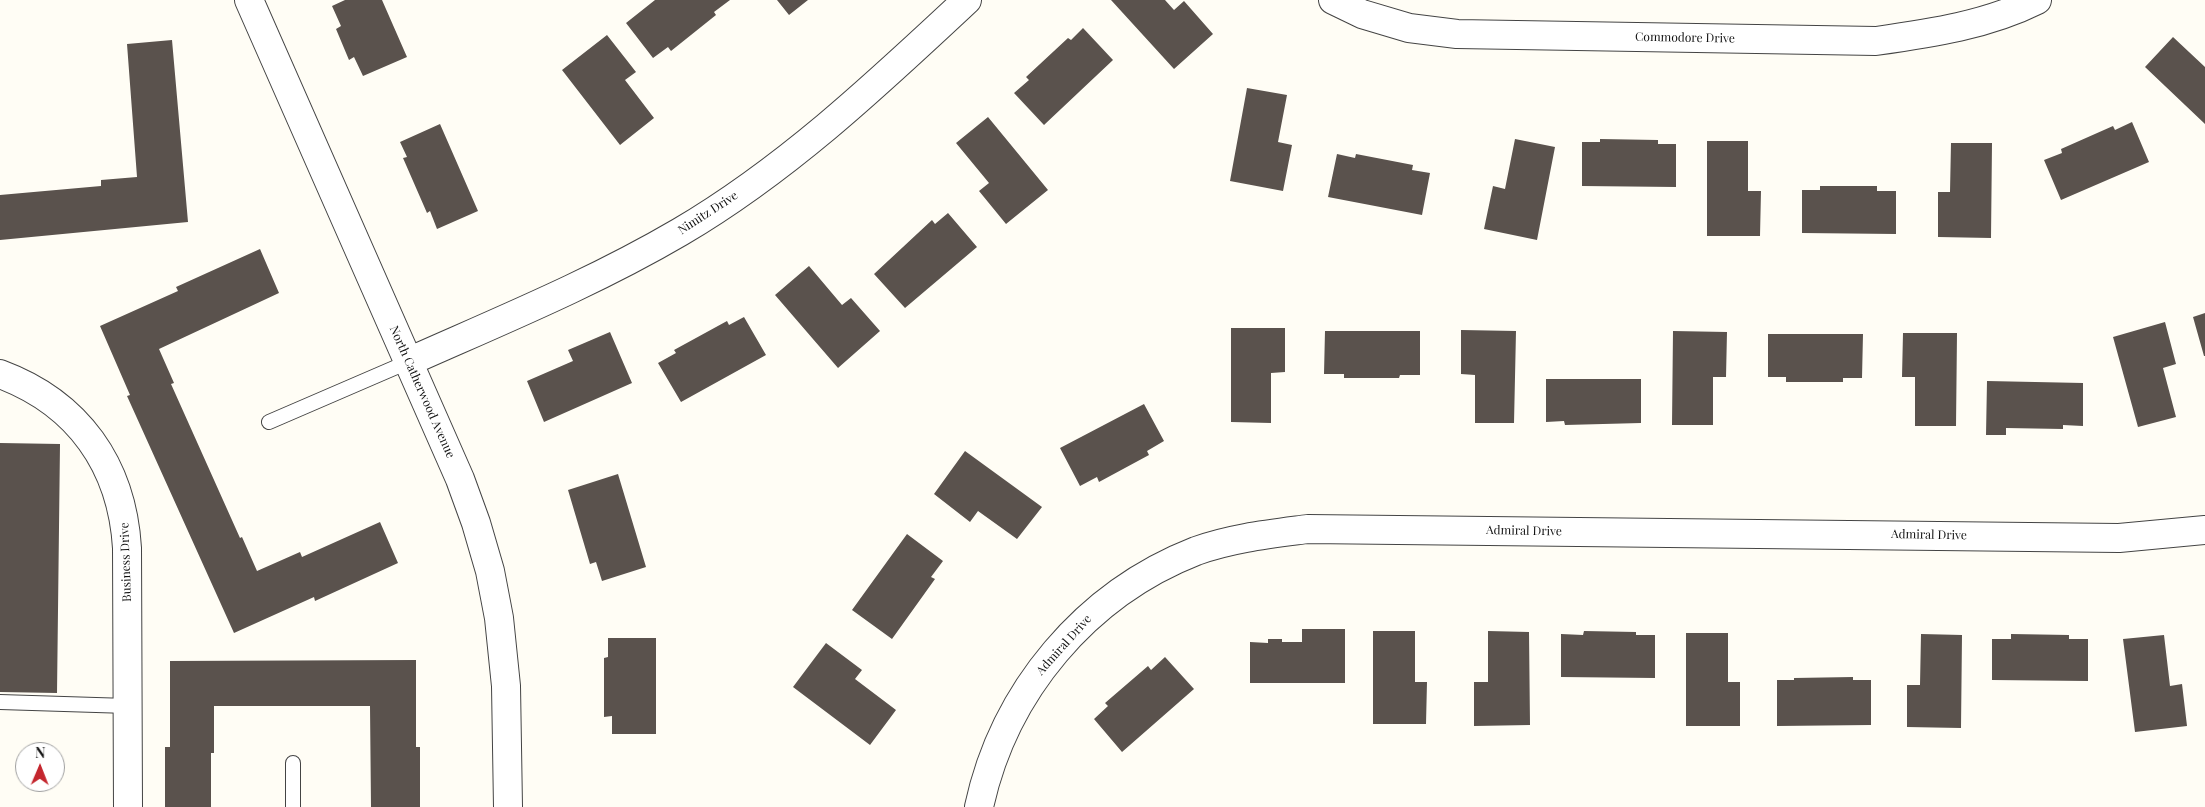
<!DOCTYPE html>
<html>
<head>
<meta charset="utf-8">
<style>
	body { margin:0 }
	#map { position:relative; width:2205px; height:807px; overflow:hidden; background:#fffdf5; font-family:"Playfair Display",serif }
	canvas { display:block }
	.north { position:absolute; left:15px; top:742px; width:50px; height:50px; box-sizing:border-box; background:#fff; border:1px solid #a0a0a0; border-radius:50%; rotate:1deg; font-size:14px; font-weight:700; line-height:20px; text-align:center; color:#111 }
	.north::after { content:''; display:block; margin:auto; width:18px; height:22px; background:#c4262e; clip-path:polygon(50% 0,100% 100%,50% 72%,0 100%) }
</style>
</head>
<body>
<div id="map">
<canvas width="2205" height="807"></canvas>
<div class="north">N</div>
</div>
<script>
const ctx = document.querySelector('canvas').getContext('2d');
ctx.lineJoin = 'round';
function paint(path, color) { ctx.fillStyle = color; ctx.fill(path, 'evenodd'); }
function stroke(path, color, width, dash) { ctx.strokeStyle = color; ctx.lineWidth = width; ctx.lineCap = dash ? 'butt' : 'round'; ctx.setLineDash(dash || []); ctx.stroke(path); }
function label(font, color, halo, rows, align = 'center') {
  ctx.font = font + ' "Playfair Display",serif'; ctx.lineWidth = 5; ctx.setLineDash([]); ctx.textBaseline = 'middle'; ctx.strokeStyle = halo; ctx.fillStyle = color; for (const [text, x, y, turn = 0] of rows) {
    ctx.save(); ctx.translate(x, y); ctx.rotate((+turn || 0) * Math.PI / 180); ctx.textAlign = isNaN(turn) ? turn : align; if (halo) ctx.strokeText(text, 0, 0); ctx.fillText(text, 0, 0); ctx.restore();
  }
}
paint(new Path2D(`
	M 345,0 L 382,0 L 407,57 L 363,76 L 354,57 L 349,60 L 336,29 L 341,26 L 332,6 Z
	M 655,0 L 730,0 L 714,12 L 716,15 L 671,51 L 668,47 L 653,58 L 626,23 Z
	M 777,0 L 808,0 L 789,15 Z
	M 1111,0 L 1165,0 L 1174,10 L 1184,1 L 1213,34 L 1174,69 Z
	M 1083,28 L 1113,60 L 1044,125 L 1014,93 L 1029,80 L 1026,77 L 1068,38 L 1071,40 Z
	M 607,35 L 636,72 L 625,80 L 654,118 L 620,145 L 562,70 Z
	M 2173,37 L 2205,67 L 2205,124 L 2145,67 Z
	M 172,40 L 188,222 L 0,240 L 0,195 L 101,186 L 101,180 L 137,177 L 127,44 Z
	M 1247,88 L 1287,95 L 1278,142 L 1292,145 L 1283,191 L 1230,181 Z
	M 988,117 L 1048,190 L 1006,224 L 979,191 L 989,183 L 956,143 Z
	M 2132,122 L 2149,162 L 2061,200 L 2044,160 L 2062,153 L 2061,149 L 2113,126 L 2115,130 Z
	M 440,124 L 478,211 L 437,229 L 430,211 L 427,213 L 403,158 L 407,157 L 400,142 Z
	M 1515,139 L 1555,147 L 1537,240 L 1484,229 L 1493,186 L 1505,189 Z
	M 1600,139 L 1658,140 L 1658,144 L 1676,144 L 1676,187 L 1582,186 L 1582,142 L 1600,142 Z
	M 1707,141 L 1748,141 L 1748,191 L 1761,191 L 1760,236 L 1707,236 Z
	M 1951,143 L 1992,143 L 1991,238 L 1938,237 L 1938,192 L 1950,192 Z
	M 1337,154 L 1355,158 L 1356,154 L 1413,165 L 1412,170 L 1430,173 L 1422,215 L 1328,197 Z
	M 1820,186 L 1877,186 L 1877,191 L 1896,191 L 1896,234 L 1802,233 L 1802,190 L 1820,190 Z
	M 948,213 L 977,247 L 905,308 L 874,274 L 932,220 L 935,224 Z
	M 260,249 L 279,293 L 159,349 L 174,383 L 171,384 L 240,538 L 242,537 L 257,571 L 300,552 L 302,557 L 380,522 L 398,563 L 315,601 L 314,597 L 234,633 L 127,396 L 130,395 L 100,326 L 178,291 L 176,287 Z
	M 809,266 L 842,305 L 851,298 L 880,331 L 838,368 L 775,295 Z
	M 2205,313 L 2205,356 L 2204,356 L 2193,317 Z
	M 744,317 L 766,355 L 681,402 L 658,363 L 676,353 L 674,350 L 727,321 L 729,325 Z
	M 2165,322 L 2176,364 L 2163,368 L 2176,417 L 2138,427 L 2113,337 Z
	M 1231,328 L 1285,328 L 1285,372 L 1271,373 L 1271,423 L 1231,422 Z
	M 1461,330 L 1516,331 L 1514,423 L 1475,423 L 1475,375 L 1461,374 Z
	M 1325,331 L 1420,331 L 1420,375 L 1400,375 L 1399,378 L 1344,378 L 1344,374 L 1324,374 Z
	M 1673,331 L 1727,332 L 1726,377 L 1713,377 L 1713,425 L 1672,425 Z
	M 610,332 L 632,383 L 544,422 L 527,381 L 573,361 L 568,350 Z
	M 1903,333 L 1957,333 L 1956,426 L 1915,426 L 1915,377 L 1902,377 Z
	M 1768,334 L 1863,334 L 1862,378 L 1843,378 L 1843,382 L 1786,382 L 1786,377 L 1768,377 Z
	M 1546,379 L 1641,379 L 1641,423 L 1565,425 L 1564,421 L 1546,422 Z
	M 1987,381 L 2083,383 L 2083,426 L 2063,425 L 2063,429 L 2006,428 L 2006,435 L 1986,435 Z
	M 1144,404 L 1164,441 L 1147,451 L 1149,455 L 1099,482 L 1097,477 L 1080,486 L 1060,448 Z
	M 0,443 L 60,444 L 57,693 L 0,692 Z
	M 965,451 L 1042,507 L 1017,539 L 978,511 L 970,522 L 934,494 Z
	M 618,474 L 646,567 L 602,581 L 596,562 L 590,564 L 568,490 Z
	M 907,534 L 943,561 L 931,577 L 935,579 L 892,639 L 852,610 Z
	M 1302,629 L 1345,629 L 1345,683 L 1250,683 L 1250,642 L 1268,643 L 1268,639 L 1282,639 L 1282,642 L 1302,642 Z
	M 1373,631 L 1415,631 L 1415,682 L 1427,682 L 1426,724 L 1373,724 Z
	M 1488,631 L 1529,632 L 1530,725 L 1474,726 L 1474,682 L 1488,682 Z
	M 1584,631 L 1636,632 L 1636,635 L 1655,635 L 1655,678 L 1561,677 L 1561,634 L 1583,635 Z
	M 1686,633 L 1728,633 L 1728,682 L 1740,682 L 1740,726 L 1686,726 Z
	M 1921,634 L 1962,635 L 1961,728 L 1907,727 L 1907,685 L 1920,685 Z
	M 2011,634 L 2069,635 L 2069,639 L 2088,639 L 2088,681 L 1992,680 L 1992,639 L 2011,639 Z
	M 2164,635 L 2170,686 L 2182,684 L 2187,726 L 2135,732 L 2123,639 Z
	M 608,638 L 656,638 L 656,734 L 612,734 L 612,716 L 604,717 L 604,658 L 608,657 Z
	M 826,643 L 862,670 L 855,679 L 896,710 L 870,745 L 793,687 Z
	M 1165,657 L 1194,689 L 1122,752 L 1094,719 L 1108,706 L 1105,703 L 1148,666 L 1151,670 Z
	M 416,660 L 416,747 L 420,747 L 420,807 L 371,807 L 370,706 L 214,706 L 214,753 L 211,753 L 211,807 L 165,807 L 165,747 L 170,747 L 170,661 Z
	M 1853,677 L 1853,680 L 1871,680 L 1871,725 L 1777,726 L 1777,680 L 1794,680 L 1794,678 Z`), '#5a524d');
const lane = new Path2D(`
	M 269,422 L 408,362
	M 0,702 L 128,706
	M 293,807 L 293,763`);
const street = new Path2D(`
	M 249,0 L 460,479 L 476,523 L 490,571 L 499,618 L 506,686 L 508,807
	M 1333,0 L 1362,14 L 1409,28 L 1457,34 L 1876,41 C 1932,33 1987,25 2037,0
	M 408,362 C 500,321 593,283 680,232 C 787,169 877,84 967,0
	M 0,374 C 78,403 122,465 127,548 L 128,807
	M 979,807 C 1004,691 1086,594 1196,551 C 1232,538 1270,534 1308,529 L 2119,538 L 2205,530`);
stroke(lane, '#444', 16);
stroke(street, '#444', 30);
stroke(lane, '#fff', 14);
stroke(street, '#fff', 28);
label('12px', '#111', '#fff', [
	["Commodore Drive",1685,38,1],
	["Nimitz Drive",708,213,-33],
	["North Catherwood Avenue",422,392,66],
	["Admiral Drive",1524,531,1],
	["Admiral Drive",1929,535,1],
	["Business Drive",126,562,-92],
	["Admiral Drive",1064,645,-48]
]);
</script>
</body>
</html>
